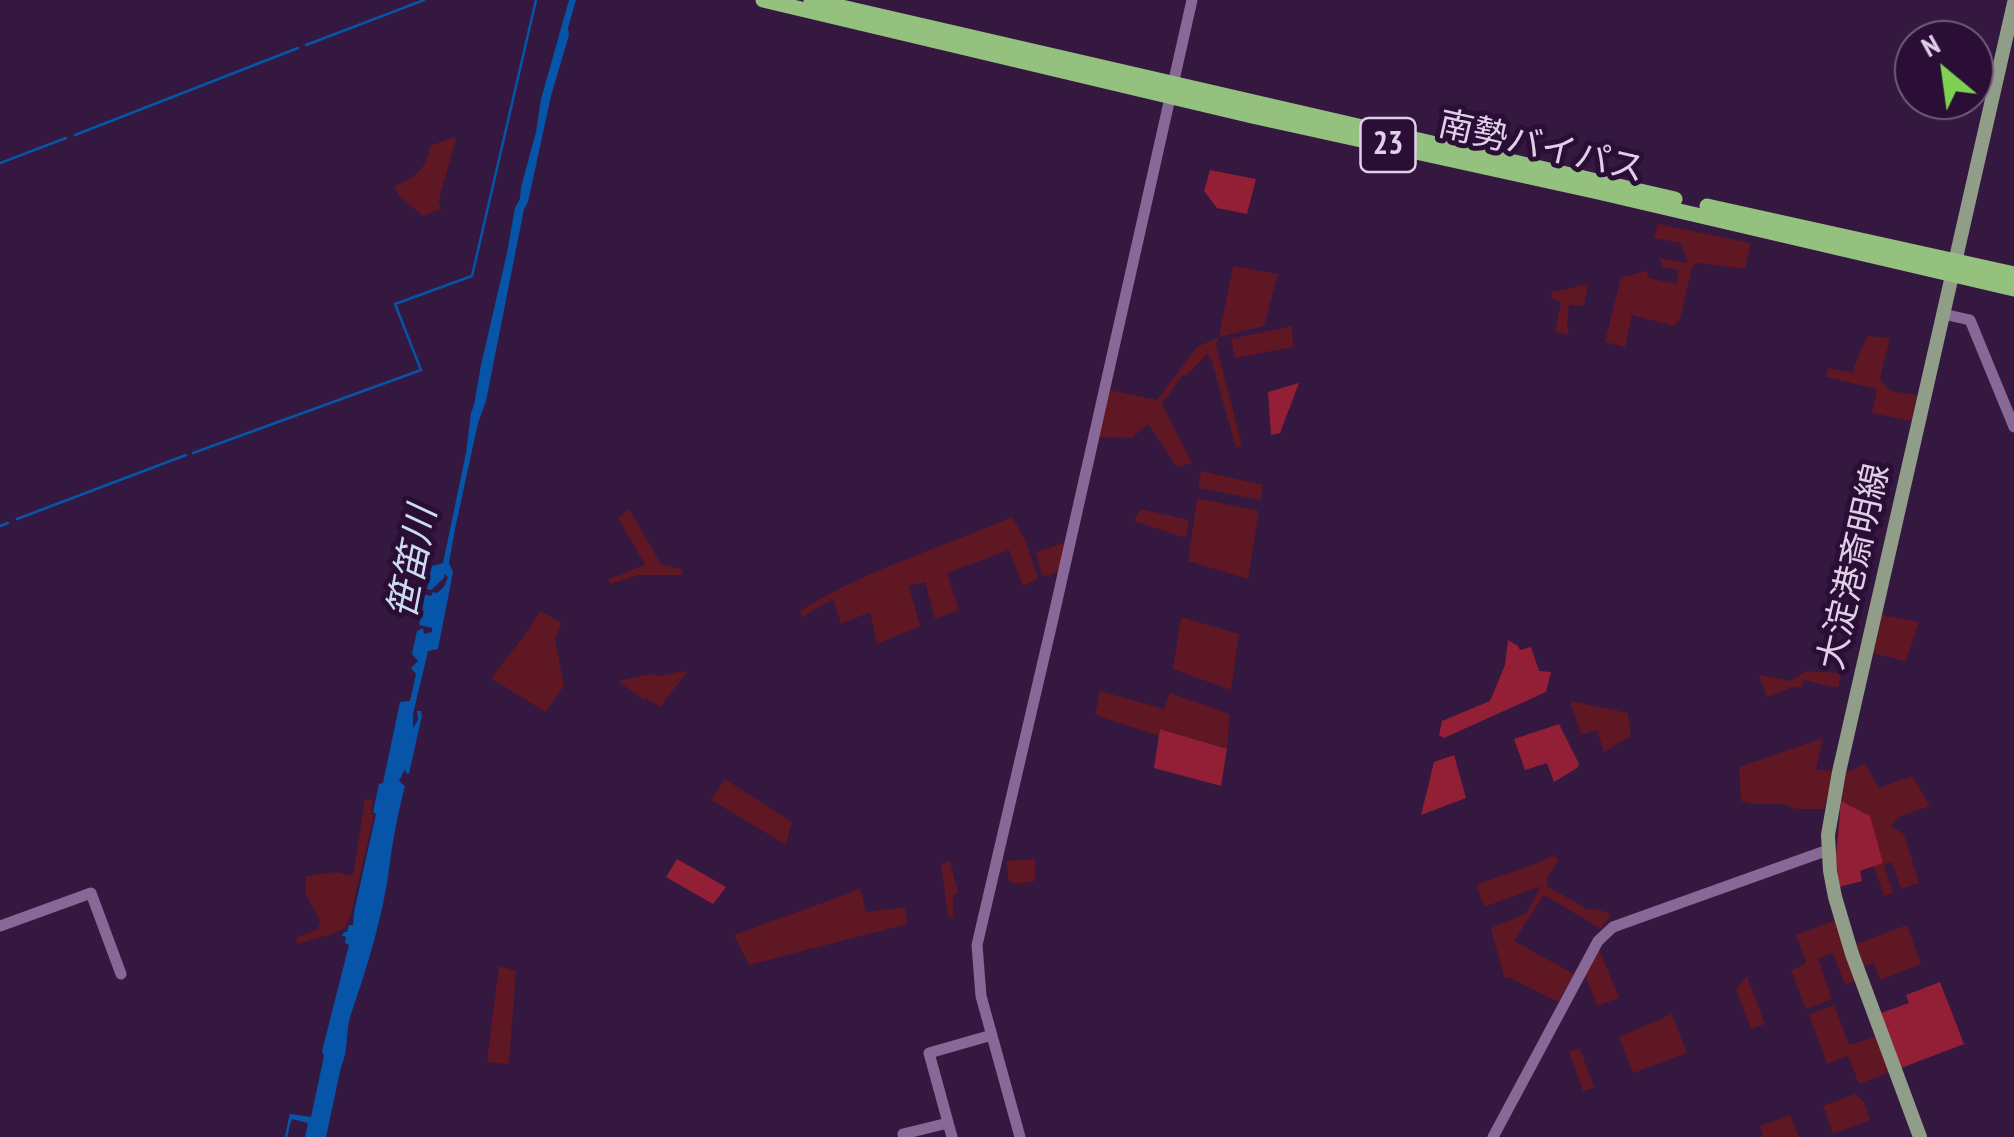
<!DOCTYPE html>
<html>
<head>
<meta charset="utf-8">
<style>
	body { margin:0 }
	#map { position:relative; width:2014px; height:1137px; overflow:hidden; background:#341840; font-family:"PT Sans Narrow",sans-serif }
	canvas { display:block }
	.north { position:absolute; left:1894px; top:20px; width:100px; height:100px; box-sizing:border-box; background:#2a0e35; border:2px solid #735b7d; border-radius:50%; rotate:331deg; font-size:28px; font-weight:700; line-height:40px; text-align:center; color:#e0cfe8 }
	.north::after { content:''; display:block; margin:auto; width:35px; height:45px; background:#80d051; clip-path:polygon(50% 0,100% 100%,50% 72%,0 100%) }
</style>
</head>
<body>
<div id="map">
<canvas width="2014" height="1137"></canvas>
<div class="north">N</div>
</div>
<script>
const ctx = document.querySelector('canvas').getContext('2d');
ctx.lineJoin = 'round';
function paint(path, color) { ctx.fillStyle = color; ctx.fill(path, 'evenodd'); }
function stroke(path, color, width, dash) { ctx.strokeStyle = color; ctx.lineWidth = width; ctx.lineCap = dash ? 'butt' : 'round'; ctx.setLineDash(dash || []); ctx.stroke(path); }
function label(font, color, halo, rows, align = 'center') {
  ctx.font = font + ' "PT Sans Narrow","Noto Sans JP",sans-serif'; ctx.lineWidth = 10; ctx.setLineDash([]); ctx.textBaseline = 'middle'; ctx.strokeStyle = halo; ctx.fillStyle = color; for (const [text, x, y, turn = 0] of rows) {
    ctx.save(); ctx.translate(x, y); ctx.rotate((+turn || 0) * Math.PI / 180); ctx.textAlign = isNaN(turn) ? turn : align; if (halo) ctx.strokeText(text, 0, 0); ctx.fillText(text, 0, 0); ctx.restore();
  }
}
paint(new Path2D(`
	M 454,137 L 456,139 L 438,203 L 441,209 L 423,216 L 398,195 L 395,186 C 416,177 426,170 430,146 Z
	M 1658,224 L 1751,243 L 1745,269 L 1697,263 L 1692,267 L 1680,320 L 1673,326 L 1632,315 L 1625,347 L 1605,342 L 1621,277 L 1646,271 L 1649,278 L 1676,284 L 1679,270 L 1663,267 L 1659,258 L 1688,263 L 1681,243 L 1654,238 Z
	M 1233,266 L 1278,274 L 1264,326 L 1219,337 L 1216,345 L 1242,445 L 1236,448 L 1211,359 L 1207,354 L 1186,376 L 1183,375 L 1162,404 L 1192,463 L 1177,467 L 1148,424 L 1132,438 L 1098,437 L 1109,390 L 1157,400 L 1197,347 L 1219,337 Z
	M 1588,284 L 1584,306 L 1569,305 L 1567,325 L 1569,335 L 1555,331 L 1561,302 L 1551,298 L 1552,292 Z
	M 1292,326 L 1293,347 L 1235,358 L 1231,339 Z
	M 1868,336 L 1890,338 L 1880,379 L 1890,391 L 1917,395 L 1911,421 L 1872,413 L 1877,389 L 1826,377 L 1828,368 L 1854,373 L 1853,369 C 1859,357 1861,347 1868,336 Z
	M 1201,471 L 1263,485 L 1261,500 L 1198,488 Z
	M 1197,498 L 1259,511 L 1248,579 L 1188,561 Z
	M 629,509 L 661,564 L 682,569 L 682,575 L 639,575 L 610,584 L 608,579 L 645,565 L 618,518 Z
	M 1140,509 L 1189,520 L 1186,538 L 1134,521 Z
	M 1012,517 L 1026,541 L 1038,579 L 1023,586 L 1009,550 L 947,573 L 959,610 L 935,619 L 925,582 L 909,586 L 920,626 L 877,644 L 870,612 L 841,624 L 833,599 L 802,617 L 800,611 C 869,568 938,549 1012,517 Z
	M 1067,542 L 1059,572 L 1046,576 L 1042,575 L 1036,552 Z
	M 540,611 L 562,623 L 555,639 L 564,686 L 545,712 L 491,678 L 526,633 Z
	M 1881,615 L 1919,622 L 1906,661 L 1872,653 Z
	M 1181,617 L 1239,634 L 1231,690 L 1173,669 Z
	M 682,671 L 687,672 L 660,707 L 646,698 L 644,700 L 618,681 L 650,674 L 661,676 Z
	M 1806,671 L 1841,673 L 1838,688 L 1804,680 L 1801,688 L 1793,687 L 1767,697 L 1759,675 L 1791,681 Z
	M 1100,691 L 1164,709 L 1170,693 L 1230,714 L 1227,749 L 1161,729 L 1159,736 L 1095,715 Z
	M 1570,701 L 1628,713 L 1631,736 L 1604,752 L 1597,730 L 1581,735 Z
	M 1823,738 L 1816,769 L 1834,771 L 1824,809 L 1797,809 L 1784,804 L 1754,804 L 1741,801 L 1739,767 Z
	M 1865,764 L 1879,788 L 1912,776 L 1930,806 L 1901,816 L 1890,826 L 1904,834 L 1919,883 L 1901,889 L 1892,862 L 1884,865 L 1893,893 L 1884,896 L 1874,866 L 1883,863 L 1841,801 L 1846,772 Z
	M 725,779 L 792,822 L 786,845 L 711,800 Z
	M 365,799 L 373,801 L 371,814 L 374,815 L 351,914 L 346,927 L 332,934 L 297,944 L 296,938 L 318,929 L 320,921 L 305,893 L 306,876 L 335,872 L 353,876 Z
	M 1553,855 L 1559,860 L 1548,876 L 1547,886 L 1587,909 L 1596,909 L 1611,914 L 1601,929 L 1544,895 L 1514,941 L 1574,974 L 1558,1002 L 1510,978 L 1504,977 L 1491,928 L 1526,914 L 1541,886 L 1484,907 L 1476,885 L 1543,861 Z
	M 1035,859 L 1035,881 L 1013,884 L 1009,881 L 1006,861 Z
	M 950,861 L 958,893 L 953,895 L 953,917 L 948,917 L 941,864 Z
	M 860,888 L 866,912 L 905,907 L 907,924 L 749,965 L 734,935 C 776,919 818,906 860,888 Z
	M 1836,920 L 1857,980 L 1845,985 L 1833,953 L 1818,959 L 1832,999 L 1806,1009 L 1791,970 L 1804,965 L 1806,961 L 1796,935 Z
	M 1907,925 L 1921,964 L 1880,980 L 1874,963 L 1863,967 L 1856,944 Z
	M 1599,949 L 1619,998 L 1597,1006 L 1585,974 Z
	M 499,966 L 516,971 L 509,1064 L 487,1062 Z
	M 1747,976 L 1765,1024 L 1751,1029 L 1736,989 Z
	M 1834,1005 L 1849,1045 L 1877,1036 L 1890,1072 L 1859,1084 L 1848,1056 L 1827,1064 L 1809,1015 Z
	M 1672,1014 L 1687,1053 L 1633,1073 L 1619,1037 Z
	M 1580,1048 L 1594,1088 L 1583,1091 L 1569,1052 Z
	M 1855,1094 L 1864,1102 L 1870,1120 L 1833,1134 L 1823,1106 Z
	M 1790,1115 L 1799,1137 L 1763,1137 L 1760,1126 Z`), '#5e1723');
paint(new Path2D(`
	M 1210,170 L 1256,179 L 1247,214 L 1217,208 L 1204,191 Z
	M 1299,383 L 1280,433 L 1271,435 L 1268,392 Z
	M 1508,640 L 1518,646 L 1520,650 L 1531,647 L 1539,671 L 1551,672 L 1546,692 L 1444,738 L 1439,735 L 1442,721 L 1490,701 L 1505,665 Z
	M 1559,724 L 1579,764 L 1577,768 L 1554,782 L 1547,763 L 1525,770 L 1514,739 Z
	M 1160,729 L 1227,749 L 1221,786 L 1154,768 Z
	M 1454,755 L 1466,798 L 1421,815 L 1434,762 Z
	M 1841,801 L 1870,816 L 1883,863 L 1860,871 L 1862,881 L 1839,887 L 1836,856 Z
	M 677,859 L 726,887 L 713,904 L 666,877 Z
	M 1940,982 L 1964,1044 L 1901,1068 L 1881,1013 L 1909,1003 L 1906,995 Z`), '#921f35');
paint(new Path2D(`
	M 569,0 L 576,0 L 568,28 L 569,35 L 551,96 L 528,202 L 524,209 L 486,401 L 478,423 L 455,529 L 449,563 L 453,572 L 438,649 L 428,651 L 413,714 L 413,728 L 418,720 L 417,711 L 421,711 L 422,715 L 409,774 L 406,773 L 405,769 L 399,781 L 405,786 C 398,813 394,834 390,862 C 384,913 368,965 351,1014 C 345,1031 349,1051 341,1067 L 326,1137 L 305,1137 L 308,1123 L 292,1119 L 291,1122 L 288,1122 L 290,1114 L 311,1117 L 324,1056 L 322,1051 L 349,945 L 345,943 L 346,937 L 342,936 L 344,932 L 347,932 L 349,925 L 353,925 L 354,912 L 376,814 L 373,812 L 379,784 L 383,783 L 400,702 L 410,701 L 416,674 L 411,668 L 418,661 L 412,654 L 417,631 L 423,628 L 424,634 L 432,632 L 432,628 L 419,625 L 420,618 L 412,616 L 417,593 L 431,596 L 433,592 L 437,593 L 444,587 L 448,577 L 444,574 L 444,578 L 431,590 L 427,589 L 432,566 L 443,563 L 466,453 L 471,413 L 474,405 L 481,365 L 507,253 L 515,208 L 520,199 L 521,187 L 536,132 L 541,99 Z`), '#0655a8');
stroke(new Path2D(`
	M 306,45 L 424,0
	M 75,135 L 298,48
	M 0,163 L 66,138
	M 193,453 L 421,370 L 395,304 L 472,276 L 536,0
	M 17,519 L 186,455
	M 0,526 L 8,523
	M 286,1137 L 290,1119`), '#0655a8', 2.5);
stroke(new Path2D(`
	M 1943,314 L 1970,320 L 2014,427
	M 0,926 L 91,893 L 121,974
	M 904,1137 L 903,1134 L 948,1123
	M 952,1137 L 929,1053 L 992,1035
	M 1020,1137 L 981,996 L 977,945 L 1052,623 L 1192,0
	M 1493,1137 L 1598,941 L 1613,927 L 1828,850`), '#886896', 11);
stroke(new Path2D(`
	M 1920,1137 L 1852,954 L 1835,897 L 1830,871 L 1828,835 L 1839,772 L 2014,3`), '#909d88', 14);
stroke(new Path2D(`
	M 763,0 L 1252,116 L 1598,192 L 2014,289
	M 811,0 L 1675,199
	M 1707,206 L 2014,274`), '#95c17f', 15);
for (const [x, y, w] of [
	[1388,145,55]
]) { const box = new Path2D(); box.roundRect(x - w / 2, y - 27, w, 54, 8); ctx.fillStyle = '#2a0e35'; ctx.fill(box); stroke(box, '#e0cfe8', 2.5); }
label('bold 32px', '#e0cfe8', null, [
	["23",1388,145]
]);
label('35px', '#e0cfe8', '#2a0e35', [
	["南勢バイパス",1541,148,13],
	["大淀港斎明線",1855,567,-77]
]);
label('italic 38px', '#cadbf2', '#2a0e35', [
	["笹笛川",414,563,-79]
]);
</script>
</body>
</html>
